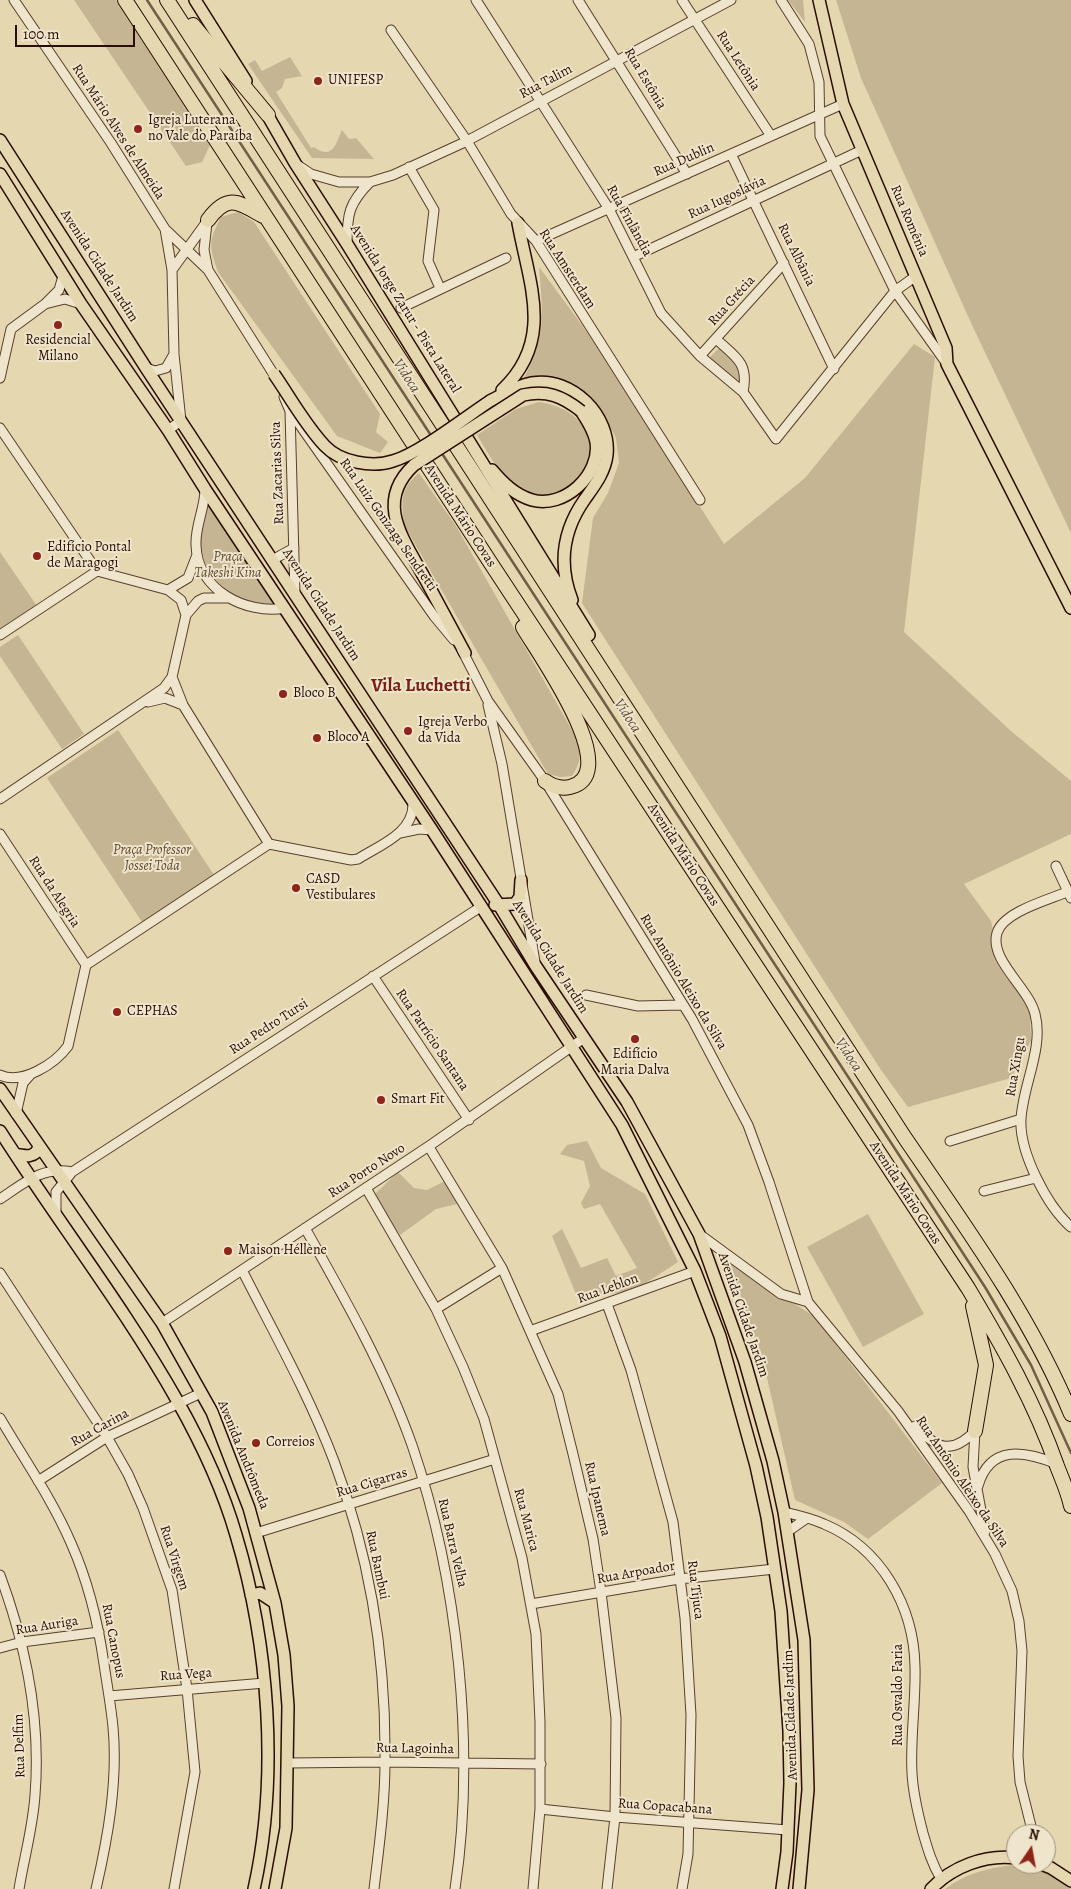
<!DOCTYPE html>
<html>
<head>
<meta charset="utf-8">
<style>
	body { margin:0 }
	#map { position:relative; width:1071px; height:1889px; overflow:hidden; background:#e5d7b0; font-family:Alegreya,serif }
	canvas { display:block }
	.north { position:absolute; left:1006px; top:1824px; width:50px; height:50px; box-sizing:border-box; background:#eee5cc; border:1px solid #a08f7a; border-radius:50%; rotate:12deg; font-size:14px; font-weight:700; line-height:20px; text-align:center; color:#2a0d00 }
	.north::after { content:''; display:block; margin:auto; width:18px; height:22px; background:#8f2418; clip-path:polygon(50% 0,100% 100%,50% 72%,0 100%) }
	.scale { position:absolute; left:15px; top:25px; width:120px; height:22px; box-sizing:border-box; border:2px solid #2a0d00; border-top:0; padding-left:6px; font-size:15px; line-height:18px; white-space:nowrap; color:#2a0d00; -webkit-text-stroke:4px #eee5cc; paint-order:stroke }
</style>
</head>
<body>
<div id="map">
<canvas width="1071" height="1889"></canvas>
<div class="north">N</div>
<div class="scale">100 m</div>
</div>
<script>
const ctx = document.querySelector('canvas').getContext('2d');
ctx.lineJoin = 'round';
function paint(path, color) { ctx.fillStyle = color; ctx.fill(path, 'evenodd'); }
function stroke(path, color, width, dash) { ctx.strokeStyle = color; ctx.lineWidth = width; ctx.lineCap = dash ? 'butt' : 'round'; ctx.setLineDash(dash || []); ctx.stroke(path); }
function label(font, color, halo, rows, align = 'center') {
  ctx.font = font + ' Alegreya,serif'; ctx.lineWidth = 4; ctx.setLineDash([]); ctx.textBaseline = 'middle'; ctx.strokeStyle = halo; ctx.fillStyle = color; for (const [text, x, y, turn = 0] of rows) {
    ctx.save(); ctx.translate(x, y); ctx.rotate((+turn || 0) * Math.PI / 180); ctx.textAlign = isNaN(turn) ? turn : align; if (halo) ctx.strokeText(text, 0, 0); ctx.fillText(text, 0, 0); ctx.restore();
  }
}
paint(new Path2D(`
	M 74,0 L 116,0 L 210,145 L 202,162 L 186,166 Z
	M 788,0 L 803,0 L 805,22 Z
	M 836,0 L 1071,0 L 1071,533 L 972,325 L 861,78 Z
	M 290,57 L 302,76 L 285,79 L 282,88 L 276,92 L 311,148 L 314,147 C 333,161 336,143 342,130 L 349,139 L 356,138 L 374,159 L 312,158 L 248,64 L 255,60 L 262,71 Z
	M 238,212 L 254,222 L 380,414 L 376,432 L 388,442 L 380,453 L 337,436 L 218,272 C 209,245 208,243 221,217 Z
	M 539,267 L 587,332 L 724,544 L 805,478 L 914,344 L 935,357 L 904,632 L 1011,731 L 1071,781 L 1071,834 L 964,884 L 991,921 L 1002,970 L 1030,1010 L 1031,1041 L 1011,1078 L 908,1107 L 881,1070 L 582,603 L 593,518 L 608,493 L 619,463 L 616,438 L 601,409 L 579,387 L 549,379 L 523,380 C 546,337 543,314 539,267 Z
	M 719,348 L 740,368 L 741,384 L 709,358 Z
	M 539,402 C 628,416 584,516 524,491 C 503,482 488,453 477,435 L 516,409 Z
	M 419,473 L 456,526 L 577,739 C 581,754 581,763 572,776 L 560,777 L 548,774 L 404,525 C 402,501 399,490 419,473 Z
	M 205,489 L 285,608 L 262,610 L 218,590 L 197,555 Z
	M 0,552 L 37,606 L 0,631 Z
	M 18,635 L 84,734 L 62,749 L 0,656 L 0,647 Z
	M 118,730 L 214,875 L 142,922 L 47,778 Z
	M 587,1141 L 601,1168 L 645,1194 L 678,1262 L 635,1290 L 578,1299 L 552,1236 L 562,1229 L 581,1268 L 607,1258 L 616,1276 L 637,1268 L 600,1204 L 584,1209 L 581,1203 L 590,1186 L 584,1161 L 560,1154 L 567,1145 Z
	M 398,1172 L 414,1188 L 427,1190 L 447,1180 L 457,1204 L 436,1209 L 400,1235 L 374,1195 Z
	M 868,1214 L 924,1314 L 863,1347 L 807,1247 Z
	M 729,1261 L 815,1317 L 942,1483 L 868,1539 L 844,1522 L 795,1500 L 765,1369 Z
	M 1013,1865 C 1033,1867 1058,1873 1071,1889 L 945,1889 C 966,1873 988,1868 1013,1865 Z`), '#c5b592');
stroke(new Path2D(`
	M 147,0 L 432,437
	M 441,452 L 985,1287 L 1031,1365 L 1071,1453`), '#745d46', 2.5);
const minor = new Path2D(`
	M 14,0 L 111,143 L 165,229 L 208,270 L 276,378
	M 476,0 L 609,209 L 661,313 L 700,356 L 743,392 L 776,439 L 895,291 L 916,276
	M 578,0 L 687,174
	M 682,0 L 771,136
	M 781,0 L 809,44 L 819,82 L 820,136 L 895,291 L 947,364
	M 391,30 L 467,141 L 511,214 L 536,241 L 700,500
	M 731,154 L 834,369
	M 299,166 L 311,174 L 339,182 L 370,182 L 393,175 L 465,142 L 731,0
	M 409,167 L 434,210 L 428,261 L 440,288
	M 207,223 L 204,250 L 208,270
	M 165,229 L 172,270 L 174,354 L 181,421 L 168,430
	M 536,241 L 843,104
	M 347,244 C 347,214 349,203 370,182
	M 633,257 L 862,150
	M 172,270 L 208,220
	M 63,276 L 59,290 L 45,304 L 65,299 L 81,304
	M 401,308 L 506,258
	M 716,339 C 736,357 749,363 743,392
	M 700,356 L 784,263
	M 146,368 L 155,371 L 166,368 L 174,354
	M 0,378 L 11,329 L 45,304
	M 284,397 L 290,411 L 434,616 L 454,640
	M 290,411 L 295,595
	M 0,428 L 97,571
	M 205,489 C 205,508 195,526 196,545 C 197,590 246,615 285,608
	M 274,559 L 294,548
	M 168,590 L 181,600 L 186,615
	M 0,635 L 97,571 L 168,590 L 188,578 L 197,555
	M 462,650 L 488,701 L 545,781 L 692,1019 L 748,1125 L 769,1182 L 808,1302
	M 172,677 L 183,705 L 269,844
	M 148,702 L 165,698 L 183,705
	M 488,705 L 502,764 L 535,962
	M 0,799 L 164,688 L 172,677 L 186,615 L 198,601 L 204,598 L 229,598
	M 400,833 L 419,829 L 432,830
	M 0,834 L 86,965
	M 1056,866 L 1071,898
	M 1067,892 C 1048,900 1003,912 997,933 C 989,960 1029,988 1035,1014 C 1044,1048 1023,1084 1021,1119 C 1019,1152 1047,1206 1071,1227
	M 373,976 L 469,1120
	M 586,995 L 638,1006 L 683,1005
	M 0,1075 C 22,1085 55,1064 68,1046 L 86,965 L 269,844 L 351,860 L 358,859 C 380,845 414,833 413,803
	M 16,1114 L 23,1083 L 31,1074
	M 950,1141 L 1021,1119
	M 429,1147 L 502,1268 L 558,1394 L 573,1454 L 593,1539 L 601,1592 L 616,1718 L 615,1817 L 607,1889
	M 366,1188 L 436,1309 L 463,1367 L 484,1419 L 522,1558 L 536,1634 L 540,1722 L 540,1809 L 533,1889
	M 984,1191 L 1036,1178
	M 0,1199 C 24,1183 42,1166 72,1172
	M 56,1215 L 56,1192 L 72,1172 L 482,906
	M 305,1228 C 345,1299 385,1369 412,1445 C 458,1579 476,1749 455,1889
	M 699,1234 L 781,1294 L 808,1302 L 898,1411 L 969,1511 L 995,1554 L 1012,1591 L 1019,1621 L 1022,1651 L 1018,1756 L 1020,1782 L 1033,1834
	M 242,1270 C 274,1333 309,1395 334,1461 C 370,1556 386,1660 385,1761 C 385,1804 379,1847 374,1889
	M 0,1273 L 107,1437 L 128,1474 L 143,1508 L 172,1590 L 187,1689 L 195,1772 L 174,1889
	M 607,1304 L 631,1370 L 673,1522 L 685,1618 L 691,1715 L 688,1854 L 682,1889
	M 436,1309 L 502,1268
	M 162,1323 L 432,1144 L 584,1038
	M 530,1331 L 695,1271
	M 0,1418 C 24,1459 52,1499 71,1543 C 88,1581 98,1622 104,1664 C 107,1685 111,1706 113,1727 C 118,1781 108,1837 96,1889
	M 915,1426 C 937,1449 952,1455 975,1431
	M 975,1431 L 973,1467 L 985,1532
	M 38,1481 L 107,1437 L 201,1393
	M 978,1486 C 990,1444 1025,1451 1057,1464
	M 784,1512 C 797,1515 811,1518 824,1524 C 881,1548 914,1606 915,1667 C 916,1702 910,1738 912,1773 C 913,1793 918,1814 923,1833 C 928,1850 932,1864 941,1879
	M 787,1532 L 807,1518
	M 256,1533 L 495,1459
	M 0,1575 C 26,1645 41,1720 35,1795 C 33,1827 24,1858 19,1889
	M 531,1604 L 679,1579 L 775,1569
	M 0,1648 L 22,1642 L 99,1632
	M 109,1696 L 265,1683
	M 288,1763 L 385,1762 L 541,1764
	M 540,1809 L 615,1817 L 788,1830`);
const major = new Path2D(`
	M 195,0 L 246,81
	M 819,0 L 843,104 L 946,348 L 947,364 L 1071,608
	M 264,109 L 295,163 L 347,244 L 589,635
	M 0,140 L 146,368 L 499,905 L 535,965 L 627,1102 L 662,1166 L 699,1234 L 745,1362 L 773,1461 L 784,1512 L 804,1640 L 808,1790 L 799,1889
	M 0,174 L 81,304 L 168,430 L 205,489 L 432,830 L 622,1125 L 695,1271 L 720,1336 L 756,1466 L 767,1517 L 781,1611 L 789,1731 L 790,1783 L 787,1852 L 782,1889
	M 502,390 C 555,340 529,284 518,223
	M 490,401 C 504,394 516,386 532,383 C 572,376 611,416 607,455 C 605,472 595,485 585,499 C 563,530 558,564 572,600
	M 492,470 C 503,483 515,495 532,500 C 564,509 601,475 596,442 C 594,430 587,420 581,411
	M 423,575 L 465,653
	M 495,905 L 515,904 L 520,897 L 521,880
	M 0,1089 L 162,1323 L 212,1412 L 249,1508 L 275,1603 L 284,1655 L 288,1706 L 286,1828 L 275,1889
	M 0,1131 C 58,1222 125,1308 178,1402 C 201,1443 223,1490 236,1535 C 269,1645 279,1777 254,1889
	M 15,1154 C 24,1156 36,1159 39,1146
	M 251,1595 L 260,1593 L 275,1603
	M 1041,1864 L 1051,1868 L 1071,1881
	M 931,1889 C 952,1867 985,1854 1016,1858`);
const highway = new Path2D(`
	M 125,0 L 490,562 L 968,1288 C 1002,1345 1035,1403 1057,1466 C 1062,1479 1068,1492 1071,1506
	M 167,0 L 905,1138 C 965,1226 1030,1315 1071,1414
	M 193,25 L 268,115
	M 208,220 C 228,193 238,202 263,216
	M 523,627 C 537,652 626,774 570,787 C 561,789 552,786 545,781
	M 973,1306 L 986,1365 L 975,1431`);
stroke(minor, '#59402c', 11);
stroke(major, '#2a0d00', 14);
stroke(highway, '#2a0d00', 16);
stroke(minor, '#eee5cc', 9);
stroke(major, '#e5d7b0', 11);
stroke(highway, '#e5d7b0', 14);
const majorBridge = new Path2D(`
	M 274,374 C 290,397 305,425 325,446 C 340,462 372,468 393,461 C 420,453 464,418 490,401
	M 423,575 C 402,537 375,501 414,465 L 523,395 C 547,390 562,396 581,411`);
stroke(majorBridge, '#2a0d00', 14, []);
stroke(majorBridge, '#e5d7b0', 11);
for (const [x, y, r, color] of [
	[318,81,5,"#8f2418"],
	[138,129,5,"#8f2418"],
	[58,325,5,"#8f2418"],
	[37,556,5,"#8f2418"],
	[283,694,5,"#8f2418"],
	[408,731,5,"#8f2418"],
	[317,738,5,"#8f2418"],
	[296,888,5,"#8f2418"],
	[117,1012,5,"#8f2418"],
	[635,1039,5,"#8f2418"],
	[381,1100,5,"#8f2418"],
	[228,1251,5,"#8f2418"],
	[256,1443,5,"#8f2418"]
]) { const dot = new Path2D(); dot.arc(x, y, r, 0, 2 * Math.PI); ctx.fillStyle = color; ctx.fill(dot); stroke(dot, '#eee5cc', 2); }
label('14px', '#2a0d00', '#eee5cc', [
	["Rua Letônia",738,61,57],
	["Rua Estônia",645,79,59],
	["Rua Talim",546,82,-28],
	["Rua Mário Alves de Almeida",118,132,57],
	["Rua Dublin",684,160,-24],
	["Rua Iugoslávia",727,198,-25],
	["Rua Finlândia",629,221,61],
	["Rua Romênia",909,221,67],
	["Rua Albânia",796,255,64],
	["Avenida Cidade Jardim",99,266,57],
	["Rua Amsterdam",567,269,57],
	["Rua Grécia",732,301,-48],
	["Avenida Jorge Zarur - Pista Lateral",405,309,58],
	["Rua Zacarias Silva",278,473,-92],
	["Avenida Mário Covas",460,516,57],
	["Rua Luiz Gonzaga Sendretti",388,525,55],
	["Avenida Cidade Jardim",321,605,57],
	["Avenida Mário Covas",683,855,57],
	["Rua da Alegria",54,892,57],
	["Avenida Cidade Jardim",550,957,58],
	["Rua Antônio Aleixo da Silva",683,982,59],
	["Rua Pedro Tursi",269,1027,-33],
	["Rua Patrício Santana",432,1040,56],
	["Rua Xingu",1016,1067,-80],
	["Rua Porto Novo",367,1171,-33],
	["Avenida Mário Covas",905,1193,57],
	["Rua Leblon",608,1289,-20],
	["Avenida Cidade Jardim",743,1315,71],
	["Rua Carina",100,1428,-29],
	["Avenida Andrômeda",243,1455,68],
	["Rua Antônio Aleixo da Silva",962,1482,56],
	["Rua Cigarras",372,1483,-17],
	["Rua Ipanema",597,1499,77],
	["Rua Marica",526,1520,75],
	["Rua Barra Velha",452,1543,77],
	["Rua Virgem",174,1558,72],
	["Rua Bambui",377,1565,78],
	["Rua Arpoador",636,1573,-10],
	["Rua Tijuca",695,1590,83],
	["Rua Auriga",47,1626,-9],
	["Rua Canopus",113,1641,79],
	["Rua Vega",186,1675,-4],
	["Rua Osvaldo Faria",899,1695,-90],
	["Avenida Cidade Jardim",791,1715,-92],
	["Rua Delfim",20,1746,-92],
	["Rua Lagoinha",415,1749,1],
	["Rua Copacabana",665,1807,4]
]);
label('14px', '#2a0d00', '#eee5cc', [
	["UNIFESP",328,81],
	["Igreja Luterana",148,121],
	["no Vale do Paraíba",148,137],
	["Residencial",58,341,"center"],
	["Milano",58,357,"center"],
	["Edifício Pontal",47,548],
	["de Maragogi",47,564],
	["Bloco B",293,694],
	["Igreja Verbo",418,723],
	["da Vida",418,739],
	["Bloco A",327,738],
	["CASD",306,880],
	["Vestibulares",306,896],
	["CEPHAS",127,1012],
	["Edifício",635,1055,"center"],
	["Maria Dalva",635,1071,"center"],
	["Smart Fit",391,1100],
	["Maison Héllène",238,1251],
	["Correios",266,1443]
], 'left');
label('italic 14px', '#604833', '#eee5cc', [
	["Praça",228,558],
	["Takeshi Kina",228,574],
	["Praça Professor",152,851],
	["Jossei Toda",152,867]
]);
label('italic 15px', '#614934', '#eee5cc', [
	["Vidoca",406,376,57],
	["Vidoca",627,716,57],
	["Vidoca",848,1055,57]
]);
label('bold 19px', '#7a1f14', '#eee5cc', [
	["Vila Luchetti",421,686]
]);
</script>
</body>
</html>
